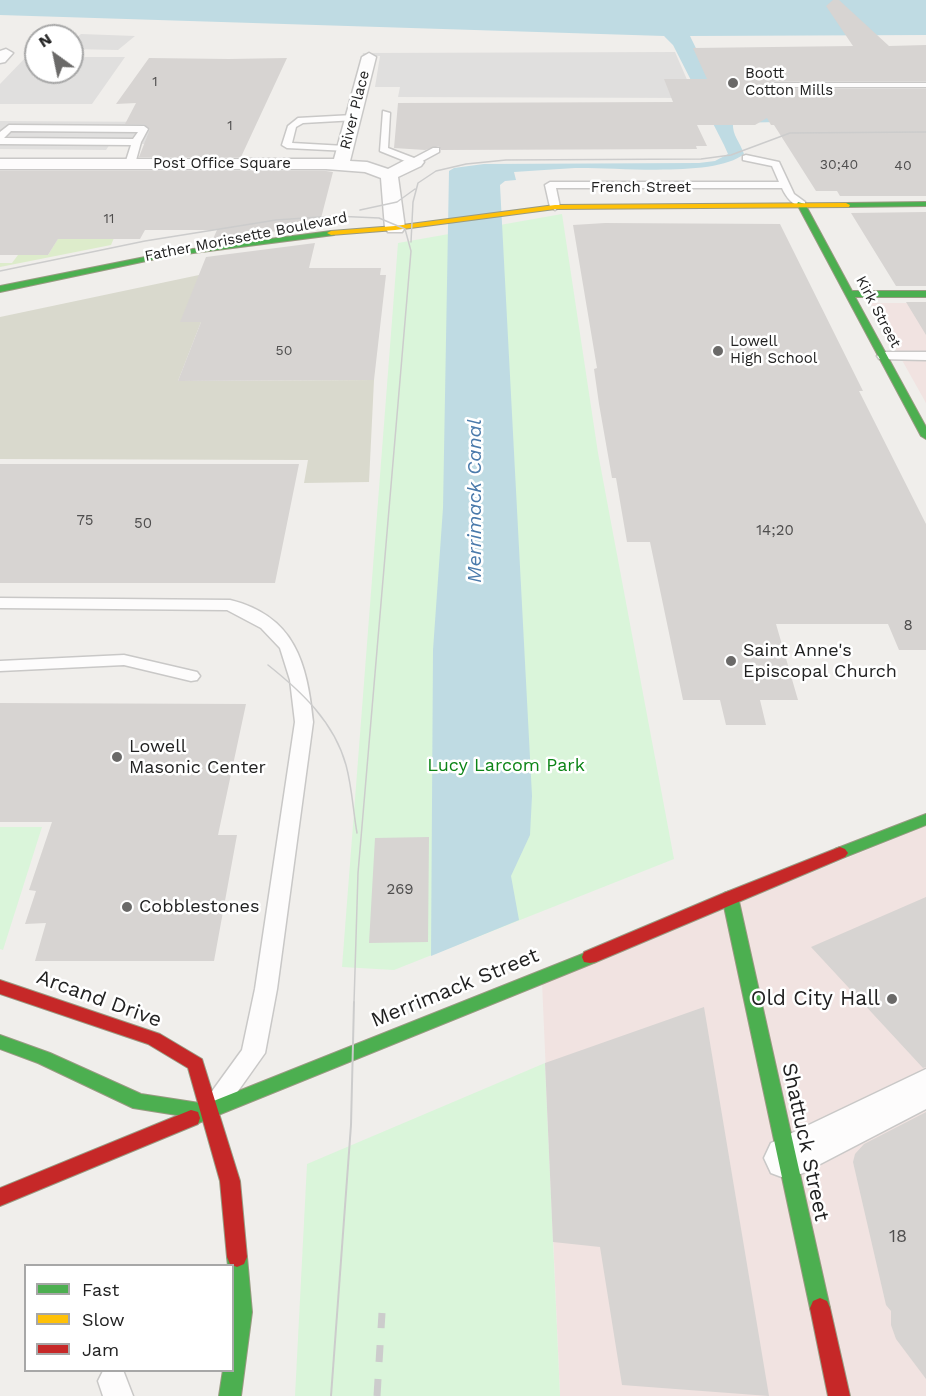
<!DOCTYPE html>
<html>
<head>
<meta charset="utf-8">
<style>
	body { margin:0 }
	#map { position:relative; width:926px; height:1396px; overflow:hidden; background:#f0eeeb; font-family:"Work Sans",sans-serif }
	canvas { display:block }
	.legend { position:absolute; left:24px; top:1264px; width:210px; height:108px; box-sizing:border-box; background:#fff; border:2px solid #a7a7a7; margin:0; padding:8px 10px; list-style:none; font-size:18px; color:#222 }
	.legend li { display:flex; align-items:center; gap:12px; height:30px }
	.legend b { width:30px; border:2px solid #a7a7a7 }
	.north { position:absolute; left:24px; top:24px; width:60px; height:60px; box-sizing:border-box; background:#fff; border:2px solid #a7a7a7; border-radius:50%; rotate:327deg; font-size:16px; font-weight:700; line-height:24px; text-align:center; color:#222 }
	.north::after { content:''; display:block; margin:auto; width:21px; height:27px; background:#6a6968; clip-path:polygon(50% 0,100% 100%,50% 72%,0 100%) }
</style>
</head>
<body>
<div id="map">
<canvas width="926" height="1396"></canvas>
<ul class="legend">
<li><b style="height:8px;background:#4caf50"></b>Fast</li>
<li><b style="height:8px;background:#ffc107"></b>Slow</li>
<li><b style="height:8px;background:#c62828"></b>Jam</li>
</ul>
<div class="north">N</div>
</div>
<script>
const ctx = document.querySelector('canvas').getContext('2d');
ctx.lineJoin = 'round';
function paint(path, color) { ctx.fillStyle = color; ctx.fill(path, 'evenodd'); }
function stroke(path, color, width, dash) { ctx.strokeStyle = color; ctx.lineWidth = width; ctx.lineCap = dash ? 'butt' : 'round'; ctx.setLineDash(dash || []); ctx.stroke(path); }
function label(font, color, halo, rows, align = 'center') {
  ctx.font = font + ' "Work Sans",sans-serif'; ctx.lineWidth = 5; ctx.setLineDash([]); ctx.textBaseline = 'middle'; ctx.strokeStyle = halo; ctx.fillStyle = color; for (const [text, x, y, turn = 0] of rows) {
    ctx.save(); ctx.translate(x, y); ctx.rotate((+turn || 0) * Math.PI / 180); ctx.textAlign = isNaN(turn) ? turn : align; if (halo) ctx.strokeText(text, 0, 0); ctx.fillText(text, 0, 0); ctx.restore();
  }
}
paint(new Path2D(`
	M 870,303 L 926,303 L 926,403 Z
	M 926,826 L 926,1396 L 560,1396 L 542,982 Z`), '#f1e3e1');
paint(new Path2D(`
	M 199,275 L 201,322 L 178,381 L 374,380 L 369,482 L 304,483 L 308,460 L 0,459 L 0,317 Z`), '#d9d9cd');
paint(new Path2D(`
	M 59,237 L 114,238 L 111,245 L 0,267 L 0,263 L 12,263 L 18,255 L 48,255 Z`), '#ddeccb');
paint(new Path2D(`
	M 562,214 L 598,453 L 674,859 L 394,970 L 342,967 L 398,243 Z
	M 0,827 L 42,827 L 3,950 L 0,949 Z
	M 545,1063 L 560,1396 L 295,1396 L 307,1164 Z`), '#daf5da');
paint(new Path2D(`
	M 81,34 L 135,36 L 118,50 L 72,49 L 72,41 Z
	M 675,52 L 695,98 L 398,97 L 400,87 L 375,87 L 380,56 L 362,56 L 363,53 Z
	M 26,57 L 36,57 L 36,72 L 72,72 L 72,57 L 125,57 L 92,104 L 0,104 L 0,84 Z
	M 0,121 L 173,122 L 159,144 L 110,144 L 106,150 L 0,149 Z`), '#e0dfde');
paint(new Path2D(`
	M 0,0 L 926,0 L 926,35 L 690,36 L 729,116 L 769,115 L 778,122 L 733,123 C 732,135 740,142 744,154 C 715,178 614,167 575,168 C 554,169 534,171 514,172 L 516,180 L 505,181 L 500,185 L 532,796 L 530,835 L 511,876 L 519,920 L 431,956 L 433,650 L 443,508 L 449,171 L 454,168 L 484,164 L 699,163 L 715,161 L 728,154 L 724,145 L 673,45 L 664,36 L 0,15 Z`), '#bfdbe3');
paint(new Path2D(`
	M 833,0 L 839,0 L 889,46 L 926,45 L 926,81 L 772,81 L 766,86 L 769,89 L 926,89 L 926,196 L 840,196 L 837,191 L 816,191 L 774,125 L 771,125 L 767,118 L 755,125 L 697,125 L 707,146 L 696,146 L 697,149 L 441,150 L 439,146 L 425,150 L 394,148 L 398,103 L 673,102 L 664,79 L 707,79 L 693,48 L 853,46 L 826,6 Z
	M 149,58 L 229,59 L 287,58 L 241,157 L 139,157 L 150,129 L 144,124 L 125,124 L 136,103 L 116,104 Z
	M 0,171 L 326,171 L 333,172 L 319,226 L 213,239 L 217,230 L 145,230 L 140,239 L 58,239 L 48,255 L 0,255 Z
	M 926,212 L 926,286 L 896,286 L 851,213 Z
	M 605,223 L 780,224 L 863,391 L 859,391 L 926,524 L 926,650 L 899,650 L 888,624 L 776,624 L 798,700 L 760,700 L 766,725 L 726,725 L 720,700 L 683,700 L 650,542 L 627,542 L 616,478 L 612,478 L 599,404 L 594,369 L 597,368 L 573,225 Z
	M 315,243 L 309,268 L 381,268 L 380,275 L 386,275 L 374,380 L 178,381 L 201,322 L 180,322 L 206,257 Z
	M 906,302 L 926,302 L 926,335 Z
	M 0,464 L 299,464 L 275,583 L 0,583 Z
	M 0,703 L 246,704 L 218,835 L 237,835 L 214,961 L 35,961 L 46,923 L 25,924 L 36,891 L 29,890 L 52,822 L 0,822 Z
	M 429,837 L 428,942 L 369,943 L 375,838 Z
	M 926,897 L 926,1067 L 923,1068 L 811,947 Z
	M 704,1007 L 769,1396 L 622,1385 L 600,1247 L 553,1242 L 545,1063 Z
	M 926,1112 L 926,1379 L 896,1339 L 891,1325 L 891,1311 L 886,1305 L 853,1162 L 855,1154 L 864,1144 Z`), '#d7d4d2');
const lane = new Path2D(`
	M 772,83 L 926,83 L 926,87 L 769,87 L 768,85 Z
	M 383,111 L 390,113 L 388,148 L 414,158 L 433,148 L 439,148 L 439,152 L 415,165 L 380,151 Z
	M 353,115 L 357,118 L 356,120 L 303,123 L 296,127 L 292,143 L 345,146 L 348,147 L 348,151 L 287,148 L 282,145 L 288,126 L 298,118 Z
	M 9,125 L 144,126 L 148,129 L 141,142 L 135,164 L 130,167 L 125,164 L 131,145 L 0,144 L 0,132 ZM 11,131 L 138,132 L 133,139 L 4,138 Z
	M 746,155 L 779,162 L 794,194 L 805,202 L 805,206 C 794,208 786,197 782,188 L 556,188 L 560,207 L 555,210 L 550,207 L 545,185 L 550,182 L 779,182 L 772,166 L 743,160 L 743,156 Z
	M 883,352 L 926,352 L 926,360 L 879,359 L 877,356 Z
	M 0,598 L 230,600 C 295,616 307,663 313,722 L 277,989 L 265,1053 L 226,1108 L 217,1111 L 208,1108 L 205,1101 L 242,1050 L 255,989 L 295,722 L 290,680 L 280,648 L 261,628 L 227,610 L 0,608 Z
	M 124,655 L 197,672 L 200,676 L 197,680 L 191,681 L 124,665 L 0,671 L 0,661 Z
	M 123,1370 L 133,1396 L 103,1396 L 98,1381 L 103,1371 Z`);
const street = new Path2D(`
	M 6,49 L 13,53 L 5,62 L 0,63 L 0,51 Z
	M 369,53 L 376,57 L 350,161 L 367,162 L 388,169 L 409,158 L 421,158 L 424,162 L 421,166 L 398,177 L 405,228 L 402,232 L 388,232 L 385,228 L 381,178 L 365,172 L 326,169 L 0,169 L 0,159 L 334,159 L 362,57 Z
	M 926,1069 L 926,1109 L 803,1173 L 787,1179 L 771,1173 L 764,1158 L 771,1143 Z`);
const fast = new Path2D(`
	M 798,202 L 805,204 L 852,291 L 926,291 L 926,297 L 855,297 L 926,427 L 926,439 L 921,436 L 797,204 Z
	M 926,202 L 926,206 L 846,207 L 842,205 L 846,203 Z
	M 331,231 L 335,233 L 334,235 L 170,256 L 0,292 L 0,286 L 170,252 Z
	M 926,814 L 926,825 L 845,857 L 835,857 L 832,853 L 835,849 Z
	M 730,891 L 736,893 L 738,897 L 830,1308 L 827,1315 L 820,1318 L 813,1315 L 810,1308 L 722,897 L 724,893 Z
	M 590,951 L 596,952 L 598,957 L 596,962 L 191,1126 L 184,1124 L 183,1116 L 133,1108 L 38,1063 L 0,1049 L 0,1035 L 50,1053 L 141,1094 L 206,1104 Z
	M 237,1247 L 244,1250 L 247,1257 L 252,1312 L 241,1396 L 219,1396 L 223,1370 L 232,1370 L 232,1266 L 228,1266 L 227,1257 L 230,1250 Z`);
const slow = new Path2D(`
	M 846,203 L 850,205 L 849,207 L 555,209 L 395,230 L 331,235 L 327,233 L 331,231 L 395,226 L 555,205 Z`);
const jam = new Path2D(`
	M 840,847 L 845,849 L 848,853 L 845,857 L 596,962 L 590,963 L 584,962 L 582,957 L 584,952 L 724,893 Z
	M 0,980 L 160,1034 L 202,1059 L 240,1181 L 247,1257 L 244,1264 L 237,1267 L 230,1264 L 227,1257 L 220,1181 L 188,1068 L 148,1044 L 0,994 Z
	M 191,1110 L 198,1112 L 200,1118 L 198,1124 L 0,1206 L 0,1188 Z
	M 820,1298 L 827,1301 L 830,1308 L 850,1396 L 828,1396 L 810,1308 L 813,1301 Z`);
stroke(lane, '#c9c8c7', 3);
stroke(street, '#c9c8c7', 3);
stroke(fast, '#999a82', 2);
stroke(slow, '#999a82', 2);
stroke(jam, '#999a82', 2);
paint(lane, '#fdfcfc');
paint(street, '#fdfcfc');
paint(fast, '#4caf50');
paint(slow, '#ffc107');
paint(jam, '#c62828');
stroke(new Path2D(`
	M 360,210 L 397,202 L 415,189
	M 411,242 L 413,202 L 418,183 L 436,171 L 466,164 L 506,160 L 701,159 L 731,155 L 790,133 L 926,132
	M 0,271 L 145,241 L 276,220 L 334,216 L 379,218 L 405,229 L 411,251 L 358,873 L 354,1003
	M 268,665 C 302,692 334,722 346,765 C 352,787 353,810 357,833`), '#ccc', 1.5);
stroke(new Path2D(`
	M 331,1396 L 351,1125 L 354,1002`), '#ccc', 2);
stroke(new Path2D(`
	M 377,1396 L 382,1313`), '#ccc', 7, [17, 17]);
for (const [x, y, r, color] of [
	[733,83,6,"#6a6968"],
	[718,351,6,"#6a6968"],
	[731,661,6,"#6a6968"],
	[117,757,6,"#6a6968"],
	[127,907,6,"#6a6968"],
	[892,999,6,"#6a6968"]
]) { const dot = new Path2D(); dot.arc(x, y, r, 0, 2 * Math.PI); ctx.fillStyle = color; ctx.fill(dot); stroke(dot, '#fff', 2); }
label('14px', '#4f4e4e', null, [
	["1",155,82],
	["1",230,126],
	["30;40",839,165],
	["40",903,166],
	["11",109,219],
	["50",284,351]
]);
label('15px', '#222', '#fff', [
	["Boott",745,74],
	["Cotton Mills",745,91],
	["Lowell",730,342],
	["High School",730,359]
], 'left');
label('15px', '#222', '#fff', [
	["River Place",355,110,-76],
	["Post Office Square",222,164],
	["French Street",641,188],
	["Father Morissette Boulevard",246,237,-11],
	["Kirk Street",878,312,62]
]);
label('15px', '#4f4e4e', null, [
	["75",85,521],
	["50",143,524],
	["14;20",775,531],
	["8",908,626],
	["269",400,890]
]);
label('18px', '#222', '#fff', [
	["Saint Anne's",743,651],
	["Episcopal Church",743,672],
	["Lowell",129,747],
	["Masonic Center",129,768],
	["Cobblestones",139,907]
], 'left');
label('18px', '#0c8416', '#fff', [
	["Lucy Larcom Park",506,766]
]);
label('18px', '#4f4e4e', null, [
	["18",898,1237]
]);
label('italic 20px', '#4a7aab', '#fff', [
	["Merrimack Canal",475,501,-90]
]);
label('21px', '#222', '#fff', [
	["Merrimack Street",455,988,-22],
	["Arcand Drive",99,999,20],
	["Shattuck Street",805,1142,78]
]);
label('21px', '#222', '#fff', [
	["Old City Hall",880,999]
], 'right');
</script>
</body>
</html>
